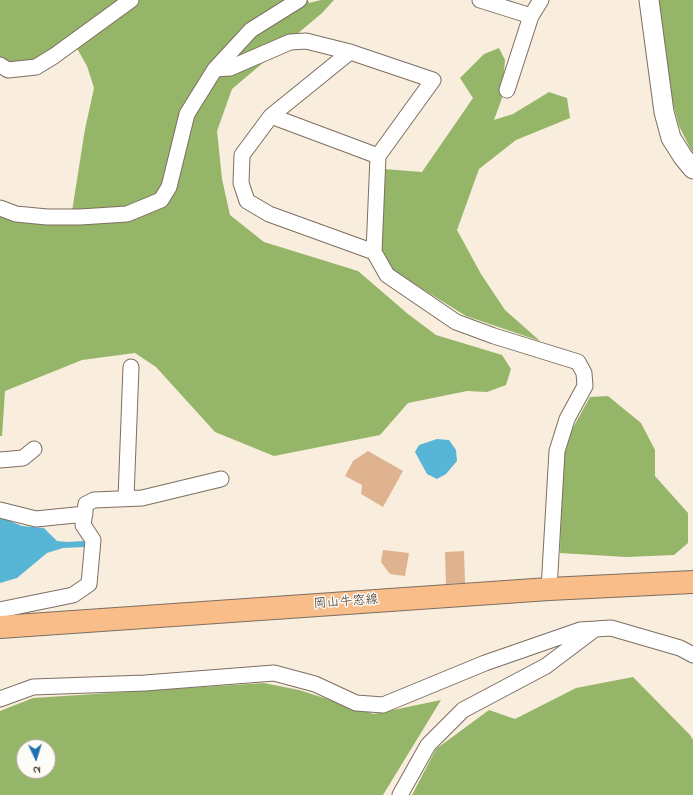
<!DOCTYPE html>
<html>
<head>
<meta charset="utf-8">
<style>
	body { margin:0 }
	#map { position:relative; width:693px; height:795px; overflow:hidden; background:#f9eddd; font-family:"Indie Flower",sans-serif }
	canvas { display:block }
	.north { position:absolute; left:16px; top:739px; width:40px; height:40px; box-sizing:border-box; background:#fdfcf7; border:1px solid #afa8a0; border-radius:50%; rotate:176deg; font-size:11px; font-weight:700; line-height:16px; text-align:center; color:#3b2a1e }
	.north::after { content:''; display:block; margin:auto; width:14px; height:18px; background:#1f6fb2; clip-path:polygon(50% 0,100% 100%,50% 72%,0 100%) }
</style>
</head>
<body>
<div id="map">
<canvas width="693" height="795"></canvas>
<div class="north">N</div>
</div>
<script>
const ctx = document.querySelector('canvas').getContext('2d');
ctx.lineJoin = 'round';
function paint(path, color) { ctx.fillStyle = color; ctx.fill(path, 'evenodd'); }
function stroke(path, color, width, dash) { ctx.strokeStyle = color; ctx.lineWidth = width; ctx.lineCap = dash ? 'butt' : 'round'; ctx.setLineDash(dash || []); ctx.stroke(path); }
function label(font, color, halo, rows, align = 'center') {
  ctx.font = font + ' "Indie Flower","Klee One",sans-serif'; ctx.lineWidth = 3; ctx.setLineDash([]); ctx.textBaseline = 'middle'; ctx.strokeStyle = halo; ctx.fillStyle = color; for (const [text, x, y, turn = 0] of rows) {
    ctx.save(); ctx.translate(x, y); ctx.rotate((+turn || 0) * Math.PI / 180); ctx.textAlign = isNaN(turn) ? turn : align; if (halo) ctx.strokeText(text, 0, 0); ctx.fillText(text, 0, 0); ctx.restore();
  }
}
paint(new Path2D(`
	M 0,0 L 308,0 L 309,3 L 321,0 L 334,0 L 322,13 L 232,89 L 217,131 L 222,179 L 230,215 L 264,242 L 358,271 L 408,314 L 436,335 L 502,355 L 511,369 L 506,385 L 487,392 L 467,391 L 408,403 L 380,435 L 274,456 L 215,432 L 156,367 L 135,353 L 82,360 L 5,391 L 2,436 L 0,436 L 0,215 L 70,224 L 85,129 L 94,88 L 87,66 L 70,36 L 42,57 L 23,63 L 4,60 L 0,57 Z
	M 656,0 L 693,0 L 693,152 L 691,150 L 679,126 L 673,104 Z
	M 499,48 L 505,60 L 502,98 L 494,120 L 513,114 L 549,92 L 567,98 L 570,118 L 516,140 L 479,169 L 457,230 L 481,274 L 505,310 L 540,341 L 466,316 L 390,269 L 379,242 L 384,169 L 422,172 L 473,98 L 460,78 L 484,54 Z
	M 608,396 L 641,423 L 655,450 L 655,476 L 688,513 L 688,543 L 674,555 L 626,557 L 560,553 L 562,460 L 570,433 L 590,397 Z
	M 633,677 L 690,735 L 693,740 L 693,795 L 412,795 L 436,749 L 489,710 L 515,719 L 576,688 Z
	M 264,683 L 299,690 L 374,714 L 441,700 L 383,795 L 0,795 L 0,711 L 33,698 ZM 24,747 L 48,747 L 48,771 L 24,771 Z`), '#95b568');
paint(new Path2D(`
	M 437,439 L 449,440 L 456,450 L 457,461 L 446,474 L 437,479 L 427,474 L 415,452 L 419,445 Z
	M 0,518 L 5,519 L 22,526 L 44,528 L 57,541 L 67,542 L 84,541 L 85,547 L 63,548 L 47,553 L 17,578 L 0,583 Z`), '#57b6d6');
paint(new Path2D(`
	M 368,451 L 403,471 L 383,507 L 361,494 L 362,485 L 345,476 L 353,461 Z
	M 383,550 L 409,553 L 405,576 L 390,574 L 381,562 Z
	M 464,551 L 465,583 L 446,584 L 445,552 Z`), '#e0b390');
const minor = new Path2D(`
	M 480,0 L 531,16
	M 350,52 L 271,116 L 242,155 L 241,183 L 247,201 L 269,214 L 374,252
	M 0,65 L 8,70 L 36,67 L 54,56 L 131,0
	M 215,69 L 230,68 L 290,42 L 306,41 L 350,52 L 433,80 L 378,156 L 374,252 L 387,275 L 456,322 L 494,336 L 578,362 L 584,373 L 585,386 L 567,419 L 557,451 L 549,589
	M 507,90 L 531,16 L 541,0
	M 271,116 L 378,156
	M 0,208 L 16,214 L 47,217 L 80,217 L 127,214 L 161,200 L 169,187 L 187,114 L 215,69 L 251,30 L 299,0
	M 0,460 L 23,458 L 34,449
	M 126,498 L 131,367
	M 0,510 L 36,519 L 85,514
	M 0,610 L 73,595 L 89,584 L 93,540 L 83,525 L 86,504 L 94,500 L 142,498 L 221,479
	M 0,699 L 33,687 L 145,683 L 274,673 L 315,684 L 356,703 L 383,705 L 485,663 L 580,630 L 611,628 L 680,648 L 693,655
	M 400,795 L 428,745 L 463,710 L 546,666 L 595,629`);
const tertiary = new Path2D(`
	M 649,0 L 664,112 L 671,138 L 683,157 L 693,169`);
const primary = new Path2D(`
	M 0,627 L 549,589 L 693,582`);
stroke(minor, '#7e6e61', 17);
stroke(tertiary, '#7e6e61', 21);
stroke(primary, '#7e6e61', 24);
stroke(minor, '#fff', 15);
stroke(tertiary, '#fff', 19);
stroke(primary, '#f8bd89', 22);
label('13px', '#3b2a1e', '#fdfcf7', [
	["岡山牛窓線",346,603,-4]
]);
</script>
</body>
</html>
